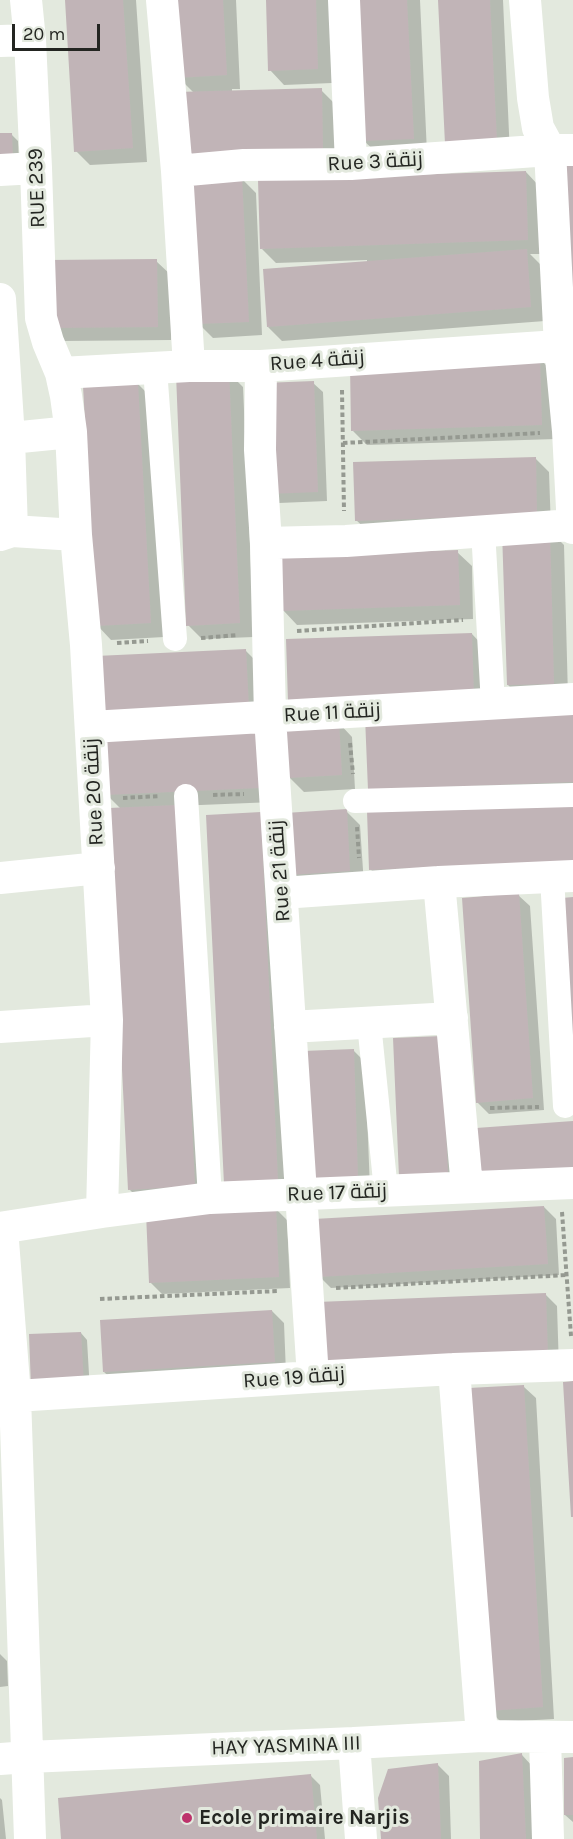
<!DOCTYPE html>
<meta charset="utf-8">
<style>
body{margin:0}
#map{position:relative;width:573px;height:1839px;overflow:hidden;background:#e3e9de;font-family:Karla,sans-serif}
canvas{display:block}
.scale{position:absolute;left:12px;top:24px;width:88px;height:27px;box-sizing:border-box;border:3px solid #232521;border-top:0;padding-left:8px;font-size:18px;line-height:21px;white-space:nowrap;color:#232521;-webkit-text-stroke:4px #e3e9de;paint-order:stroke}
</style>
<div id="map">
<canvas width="573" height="1839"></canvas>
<div class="scale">20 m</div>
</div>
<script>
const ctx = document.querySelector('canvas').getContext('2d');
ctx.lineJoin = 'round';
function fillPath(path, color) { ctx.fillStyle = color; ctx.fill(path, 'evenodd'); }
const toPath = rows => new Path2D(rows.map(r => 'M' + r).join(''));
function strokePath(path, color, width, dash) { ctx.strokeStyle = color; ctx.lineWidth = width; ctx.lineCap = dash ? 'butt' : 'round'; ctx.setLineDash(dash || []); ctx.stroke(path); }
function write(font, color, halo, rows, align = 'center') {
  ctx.font = font + ' Karla,Cairo,sans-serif'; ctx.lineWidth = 6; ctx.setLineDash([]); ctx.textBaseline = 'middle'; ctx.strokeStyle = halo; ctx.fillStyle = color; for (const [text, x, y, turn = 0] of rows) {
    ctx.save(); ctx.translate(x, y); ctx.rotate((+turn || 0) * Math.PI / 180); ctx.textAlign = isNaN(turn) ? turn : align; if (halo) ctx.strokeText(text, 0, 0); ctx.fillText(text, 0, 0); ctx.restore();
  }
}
const shadow = toPath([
 [66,0,136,0,147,162,90,165,76,151],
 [174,0,236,0,240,89,232,89,232,92,321,90,335,104,337,165,194,93,178,77],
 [267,0,329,0,332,83,284,85,270,70],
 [358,0,420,0,427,153,379,155,364,141],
 [440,0,503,0,510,155,461,158],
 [11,134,18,141,19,163,0,135],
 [526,172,540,187,542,254,530,254,541,265,545,321,282,341,268,327,367,262,367,260,276,263,262,249],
 [242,179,256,193,262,335,213,338,199,324],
 [156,261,171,275,171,340,64,341,50,327],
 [540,359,554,373,556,439,367,445,353,431],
 [229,373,243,387,254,637,202,639,188,625],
 [313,383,323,392,327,501,279,503,269,494],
 [138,384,152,398,164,637,111,640,97,625],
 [535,458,549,472,551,529,548,529,564,545,568,697,522,699,508,685,503,531,371,534,356,520],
 [457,552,472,566,473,619,297,625,283,610],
 [472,634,486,649,488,710,304,716],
 [246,651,260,665,262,721,97,657],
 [573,710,573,796,384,804],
 [338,722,352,737,355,789,304,792,289,777],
 [257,727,274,802,176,806,208,1200,143,1203,129,1189,121,809,106,794],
 [573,804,385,883,370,869],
 [346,811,360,825,364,885,304,889,290,874],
 [260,814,292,1195,240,1197],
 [518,895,530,906,544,1110,489,1114,477,1102],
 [442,1038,459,1186,412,1188],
 [353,1050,365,1062,370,1189,321,1191],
 [544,1207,556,1219,559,1275,331,1288,319,1276],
 [275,1208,287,1220,290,1288,162,1294,150,1282],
 [545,1294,557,1306,559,1368,321,1366],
 [272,1311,284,1323,286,1373,116,1383,104,1372],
 [81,1333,87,1340,90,1391,31,1335],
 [524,1387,536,1398,554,1719,501,1722,489,1710],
 [0,1654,7,1661,8,1686,0,1687],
 [522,1755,533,1767,536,1839,481,1839],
 [573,1759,573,1822,565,1815],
 [437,1764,449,1776,451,1839,383,1839],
 [311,1776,320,1785,325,1839,62,1839],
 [0,1798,2,1800,6,1839,0,1839]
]);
const building = toPath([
 [65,0,123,0,133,148,74,152],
 [172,0,223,0,227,75,176,78],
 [266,0,316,0,318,69,268,71],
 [356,0,407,0,414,139,363,141],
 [438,0,490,0,497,141,445,144],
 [322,88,323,151,179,156,177,92],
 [0,133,12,133,13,157,0,158],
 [564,160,573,160,573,322],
 [526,171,528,240,260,249,258,180],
 [242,177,249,322,197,324,190,180],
 [527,249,531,307,267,327,263,269],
 [157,259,158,327,48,328,48,260],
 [540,357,542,425,351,431,350,364],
 [229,371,240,623,186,626,176,374],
 [314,381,318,492,267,494,263,383],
 [138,383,151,623,96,626,83,386],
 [536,457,537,515,355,521,353,462],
 [550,529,554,684,507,685,502,531],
 [458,550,460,605,281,611,280,556],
 [472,633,474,696,288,702,286,639],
 [246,649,249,708,98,714,96,656],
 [573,709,573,782,368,790,365,717],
 [339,721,342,775,288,778,285,725],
 [257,725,260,788,105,795,102,732],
 [573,803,573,861,369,870,367,811],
 [177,805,195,1186,128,1190,109,808],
 [347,809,350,871,289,875,285,813],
 [261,812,278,1181,224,1184,206,815],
 [519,893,533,1098,476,1103,462,898],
 [573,897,573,1054,562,898],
 [442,1036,448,1174,399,1177,393,1038],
 [354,1049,358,1178,308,1180,303,1051],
 [573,1121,573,1174,479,1181,476,1128],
 [544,1206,548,1264,318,1277,314,1219],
 [276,1207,279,1277,149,1283,146,1213],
 [546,1293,548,1357,320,1366,317,1302],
 [272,1310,275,1362,103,1372,100,1320],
 [81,1332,84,1385,31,1387,29,1334],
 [573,1381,573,1517,571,1517,563,1382],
 [524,1385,543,1707,488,1711,469,1388],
 [522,1753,526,1839,480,1839,479,1761],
 [573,1757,573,1815,564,1815,564,1758],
 [438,1763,441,1839,381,1839,378,1798,388,1769],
 [311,1774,317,1839,61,1839,58,1798]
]);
const path = toPath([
 [342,390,344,511],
 [343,443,540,433],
 [297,631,463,620],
 [201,638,238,635],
 [117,643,148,641],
 [350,743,353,774],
 [213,795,244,794],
 [123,798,160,796],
 [357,827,359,858],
 [490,1108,539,1107],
 [562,1212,571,1336],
 [336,1288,566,1275],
 [100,1299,278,1291]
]);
const pedestrian = toPath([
 [155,369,175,639],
 [483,530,493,704],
 [186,796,210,1198],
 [355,801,573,795],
 [552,877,565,1106],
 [369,1023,386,1191]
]);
const minor = toPath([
 [26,0,30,40,36,168,41,318,48,342,61,373,66,396,71,432,76,535,86,645,107,1020,102,1212],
 [162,0,177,171,189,366],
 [344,0,351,164],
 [525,0,533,98,538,128,550,150,560,347,568,431,573,528],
 [0,41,30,40],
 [0,170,36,168],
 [177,171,244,165,351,164,550,150,573,150],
 [0,299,9,438,12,531],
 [261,366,260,450,266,543,270,717,313,1377],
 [61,373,189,366,261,366,573,345],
 [0,439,71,432],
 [0,535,12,531,76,535],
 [266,543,346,541,573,525],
 [91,727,573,699],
 [0,878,99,868],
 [439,882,467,1187],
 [282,893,439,882,573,876],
 [0,1027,107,1020],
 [290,1027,452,1018],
 [0,1228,102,1212,210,1198,573,1183],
 [2,1228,15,1396,30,1839],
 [454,1369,482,1736],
 [0,1397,313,1377,454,1369,573,1365],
 [545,1738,548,1839],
 [354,1743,361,1839],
 [0,1759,28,1757,354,1743,482,1736,573,1737]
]);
const markers = [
 [187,1818,6,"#bd336c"]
];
const streetNames = [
 ["Rue 3 زنقة",375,162,-3],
 ["RUE 239",37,188,-92],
 ["Rue 4 زنقة",317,361,-4],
 ["Rue 11 زنقة",332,713,-3],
 ["Rue 20 زنقة",94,792,-93],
 ["Rue 21 زنقة",280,871,-94],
 ["Rue 17 زنقة",337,1193,-2],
 ["Rue 19 زنقة",294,1378,-4],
 ["HAY YASMINA III",286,1746,-2]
];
const poiNames = [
 ["Ecole primaire Narjis",199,1818]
];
fillPath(shadow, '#0003');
fillPath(building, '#c1b4b7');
strokePath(path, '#959991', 4, [4.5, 3]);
strokePath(pedestrian, '#fff', 24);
strokePath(minor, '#fff', 32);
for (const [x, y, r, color] of markers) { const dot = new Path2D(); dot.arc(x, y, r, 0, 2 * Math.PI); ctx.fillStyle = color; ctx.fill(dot); strokePath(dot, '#e3e9de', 2); }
write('21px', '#232521', '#e3e9de', streetNames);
write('bold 21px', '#232521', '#e3e9de', poiNames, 'left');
</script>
